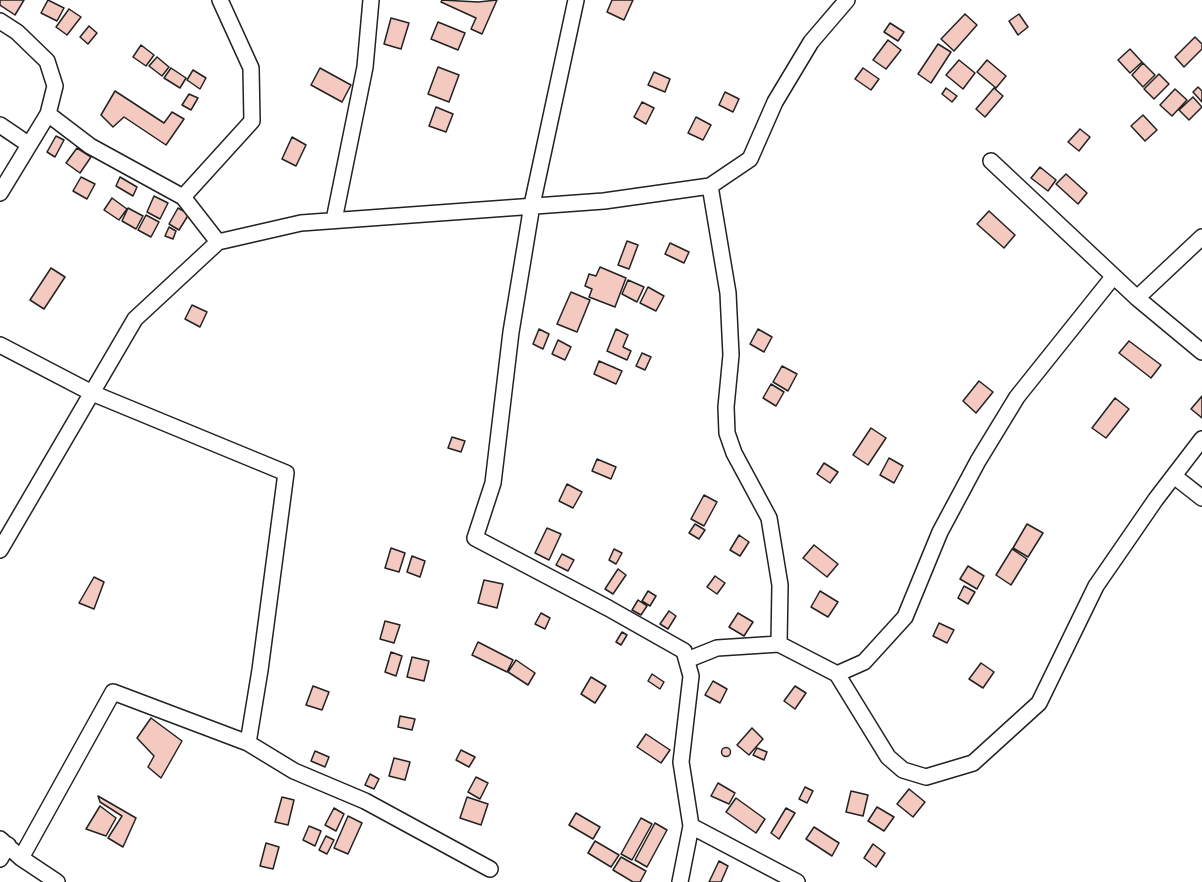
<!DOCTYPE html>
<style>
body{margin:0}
canvas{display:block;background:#fff}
</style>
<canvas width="1202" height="882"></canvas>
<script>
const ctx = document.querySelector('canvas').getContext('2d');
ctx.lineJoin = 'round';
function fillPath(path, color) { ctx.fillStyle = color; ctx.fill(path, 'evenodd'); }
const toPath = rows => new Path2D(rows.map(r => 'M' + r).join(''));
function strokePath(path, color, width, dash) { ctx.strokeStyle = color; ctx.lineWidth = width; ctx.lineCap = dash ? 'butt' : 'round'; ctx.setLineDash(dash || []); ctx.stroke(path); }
const building = toPath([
 [0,0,24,0,15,15,0,5,0,0],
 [48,0,64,8,57,21,41,13,48,0],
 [442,0,478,2,497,0,482,34,471,29,476,18,441,2,442,0],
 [612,0,633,0,624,20,607,12,612,0],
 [69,9,81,17,67,35,56,27,69,9],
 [965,14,977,25,954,51,941,39,965,14],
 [1019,14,1028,27,1018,35,1009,21,1019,14],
 [391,18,409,23,401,49,384,44,391,18],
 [438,22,465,33,458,50,431,39,438,22],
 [890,23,904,32,898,41,884,32,890,23],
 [89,26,97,33,88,44,80,37,89,26],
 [1195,37,1202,44,1202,49,1184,67,1175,57,1195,37],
 [888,40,901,50,886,69,873,60,888,40],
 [938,44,951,52,931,83,918,74,938,44],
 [141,45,154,55,146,66,133,57,141,45],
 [1130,49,1142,62,1130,73,1118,60,1130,49],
 [157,57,169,67,162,76,149,66,157,57],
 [959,60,975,73,963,89,946,75,959,60],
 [987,60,1006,76,996,88,977,72,987,60],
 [1143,63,1155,75,1143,87,1132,75,1143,63],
 [438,67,459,75,449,102,428,94,438,67],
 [171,68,186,78,180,88,164,78,171,68],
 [320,68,351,85,342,102,311,85,320,68],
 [863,68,879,79,871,90,855,79,863,68],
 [193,70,206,78,200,89,187,80,193,70],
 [654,72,670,79,665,92,648,85,654,72],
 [1159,74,1169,84,1154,99,1144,89,1159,74],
 [1198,87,1202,91,1202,102,1193,92,1198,87],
 [946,88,957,96,952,102,942,94,946,88],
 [994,88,1003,96,985,117,976,109,994,88],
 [1175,89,1187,100,1172,116,1160,105,1175,89],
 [115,91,164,123,172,112,184,119,166,145,124,117,113,127,101,115,115,91],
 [725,92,739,99,733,112,719,105,725,92],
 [189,94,198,98,191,110,182,105,189,94],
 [1193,97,1202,107,1189,120,1179,110,1193,97],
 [642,102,654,108,646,124,634,117,642,102],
 [436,107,453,114,446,132,429,126,436,107],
 [1143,115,1157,130,1145,141,1131,126,1143,115],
 [696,117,711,125,703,140,688,133,696,117],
 [1080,129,1090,137,1079,151,1068,142,1080,129],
 [56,136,64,140,55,157,47,152,56,136],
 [292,137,306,145,296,166,282,159,292,137],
 [77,148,91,157,80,173,66,163,77,148],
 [1040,167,1056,180,1048,191,1031,178,1040,167],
 [1066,174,1087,193,1078,204,1056,184,1066,174],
 [81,177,95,184,87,199,73,191,81,177],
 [120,177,137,187,133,196,116,186,120,177],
 [154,196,168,203,160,219,147,212,154,196],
 [112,198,127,209,119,220,104,210,112,198],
 [128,208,143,216,136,229,122,221,128,208],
 [178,208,189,214,179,230,169,224,178,208],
 [989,211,1015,235,1004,248,977,224,989,211],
 [146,215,159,222,151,237,138,230,146,215],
 [169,227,176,231,173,239,165,236,169,227],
 [627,241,638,245,629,269,618,265,627,241],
 [670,243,689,252,684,263,665,254,670,243],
 [600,267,626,278,615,307,589,297,592,289,585,286,589,274,596,276,600,267],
 [51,268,65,277,44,309,30,300,51,268],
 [628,280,644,287,637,302,622,294,628,280],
 [648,287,664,296,656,311,640,303,648,287],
 [571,292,590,300,577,332,557,324,571,292],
 [192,305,207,312,200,327,185,319,192,305],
 [539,329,549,334,543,349,533,344,539,329],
 [616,329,628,335,623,347,631,351,627,360,607,351,616,329],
 [758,329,772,337,764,352,750,344,758,329],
 [558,340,571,347,565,360,552,354,558,340],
 [1129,341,1161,365,1151,378,1119,353,1129,341],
 [642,353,651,357,645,370,636,366,642,353],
 [599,361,622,371,616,384,594,374,599,361],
 [782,366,797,374,788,391,773,382,782,366],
 [979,381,993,392,976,413,963,401,979,381],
 [771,384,784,392,776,406,763,398,771,384],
 [1202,396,1202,418,1191,409,1202,396],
 [1115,398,1129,409,1106,438,1092,428,1115,398],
 [871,428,886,438,868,465,853,455,871,428],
 [452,437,465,441,461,452,448,448,452,437],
 [889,458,903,466,894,483,880,475,889,458],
 [597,459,616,467,611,479,592,471,597,459],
 [824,463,838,472,830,483,817,474,824,463],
 [567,484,582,492,573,508,559,501,567,484],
 [704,495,717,502,704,526,691,519,704,495],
 [695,524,705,530,699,539,689,533,695,524],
 [1027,524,1043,533,1028,557,1013,548,1027,524],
 [547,528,561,534,549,560,535,553,547,528],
 [739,535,749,542,740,556,730,550,739,535],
 [814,545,838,564,827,577,803,558,814,545],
 [391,548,405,553,399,572,385,568,391,548],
 [614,549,622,553,616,564,609,560,614,549],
 [1012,549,1027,559,1011,585,996,575,1012,549],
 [562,554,574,560,568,571,556,565,562,554],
 [412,556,425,561,420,577,407,572,412,556],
 [968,566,984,576,977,589,960,579,968,566],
 [618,569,626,575,613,594,605,589,618,569],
 [715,576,725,583,717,594,707,587,715,576],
 [94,577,104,582,94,609,79,603,94,577],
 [484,580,503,584,497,608,478,603,484,580],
 [964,586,975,592,968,604,958,598,964,586],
 [648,591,656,596,650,606,642,601,648,591],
 [820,591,838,602,828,617,811,607,820,591],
 [638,600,647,606,641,615,632,610,638,600],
 [669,611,676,616,668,629,660,624,669,611],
 [541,613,550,618,545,629,535,624,541,613],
 [738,613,753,622,744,636,729,627,738,613],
 [385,621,400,625,394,643,380,639,385,621],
 [939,623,954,630,947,643,933,636,939,623],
 [622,632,627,635,621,645,616,642,622,632],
 [478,642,513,660,507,672,472,655,478,642],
 [391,652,402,656,396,676,385,672,391,652],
 [412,657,429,661,424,681,407,677,412,657],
 [516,660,535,673,528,685,508,672,516,660],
 [981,663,994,672,983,688,969,679,981,663],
 [652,674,664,682,660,689,648,681,652,674],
 [591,677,606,686,595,703,581,694,591,677],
 [713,681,727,689,720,703,705,695,713,681],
 [313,686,329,692,322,710,306,705,313,686],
 [795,686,806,693,795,709,784,701,795,686],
 [400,716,415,719,412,730,398,727,400,716],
 [151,718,182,741,161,778,148,767,154,756,137,738,151,718],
 [752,728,763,739,749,755,737,745,752,728],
 [646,734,670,750,661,763,637,747,646,734],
 '721.5 752a4.5 4.5 0 1 1 9 0a4.5 4.5 0 1 1-9 0Z',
 [757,748,767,752,764,760,753,755,757,748],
 [461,750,475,757,469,767,456,760,461,750],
 [315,751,329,757,325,767,311,761,315,751],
 [394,758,410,762,405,780,389,776,394,758],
 [370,774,379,779,374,789,365,785,370,774],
 [476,777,488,783,480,799,468,792,476,777],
 [718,783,735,793,729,804,711,796,718,783],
 [805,787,813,791,807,803,799,799,805,787],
 [909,789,925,802,913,817,897,804,909,789],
 [851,791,868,795,863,816,846,812,851,791],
 [98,796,136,818,123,847,108,838,122,816,100,802,98,796],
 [282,797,294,800,288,825,275,822,282,797],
 [467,797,488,804,481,825,460,818,467,797],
 [736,798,765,819,756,833,726,812,736,798],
 [100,806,116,818,106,836,86,829,100,806],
 [877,807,894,817,884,831,868,821,877,807],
 [334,808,344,814,336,831,325,825,334,808],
 [786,808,795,813,779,839,771,833,786,808],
 [576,813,600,827,593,839,569,825,576,813],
 [348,816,362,823,348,854,334,848,348,816],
 [641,818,652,824,632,860,621,854,641,818],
 [655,823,667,830,647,867,635,860,655,823],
 [309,826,321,831,315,846,303,840,309,826],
 [814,827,839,843,832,856,806,839,814,827],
 [326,836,334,840,327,854,319,850,326,836],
 [595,841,619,855,611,867,588,853,595,841],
 [266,843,279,847,273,869,260,866,266,843],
 [873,844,885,853,876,867,864,858,873,844],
 [621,857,646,871,640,882,633,882,613,870,621,857],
 [719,861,728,866,721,882,709,882,719,861]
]);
const minor = toPath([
 [576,0,532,205,511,332,493,483,475,538,608,608,684,651,691,676,681,762,691,826,680,882],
 [0,21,17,32,47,61,55,86,48,114],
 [0,125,28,144],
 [991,161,1137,298,1202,352],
 [710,186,728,293,731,355,726,407,727,433,734,453,769,518,780,585,779,644],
 [0,193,48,114,90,146,183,197,218,242],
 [183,197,252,121,251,68,220,0],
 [334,220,365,67,371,0],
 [1137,298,1202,237],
 [0,345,92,393,286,473,260,670,248,743],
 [1174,476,1202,498],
 [0,550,135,319,218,242,301,223,604,201,710,186,750,159,775,102,811,42,847,0],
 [687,660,717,648,779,644,837,674,888,757,903,770,926,777,973,763,1039,703,1096,586,1156,499,1202,439],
 [837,674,864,662,905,617,940,532,978,461,1017,397,1113,277],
 [691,826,797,882],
 [0,839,21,858,57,882],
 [21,858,113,692,248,743,294,771,365,801,490,869],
 [0,859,8,845]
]);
fillPath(building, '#f3c9c0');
strokePath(building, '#222', 1.5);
strokePath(minor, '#222', 18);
strokePath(minor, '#fff', 15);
</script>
